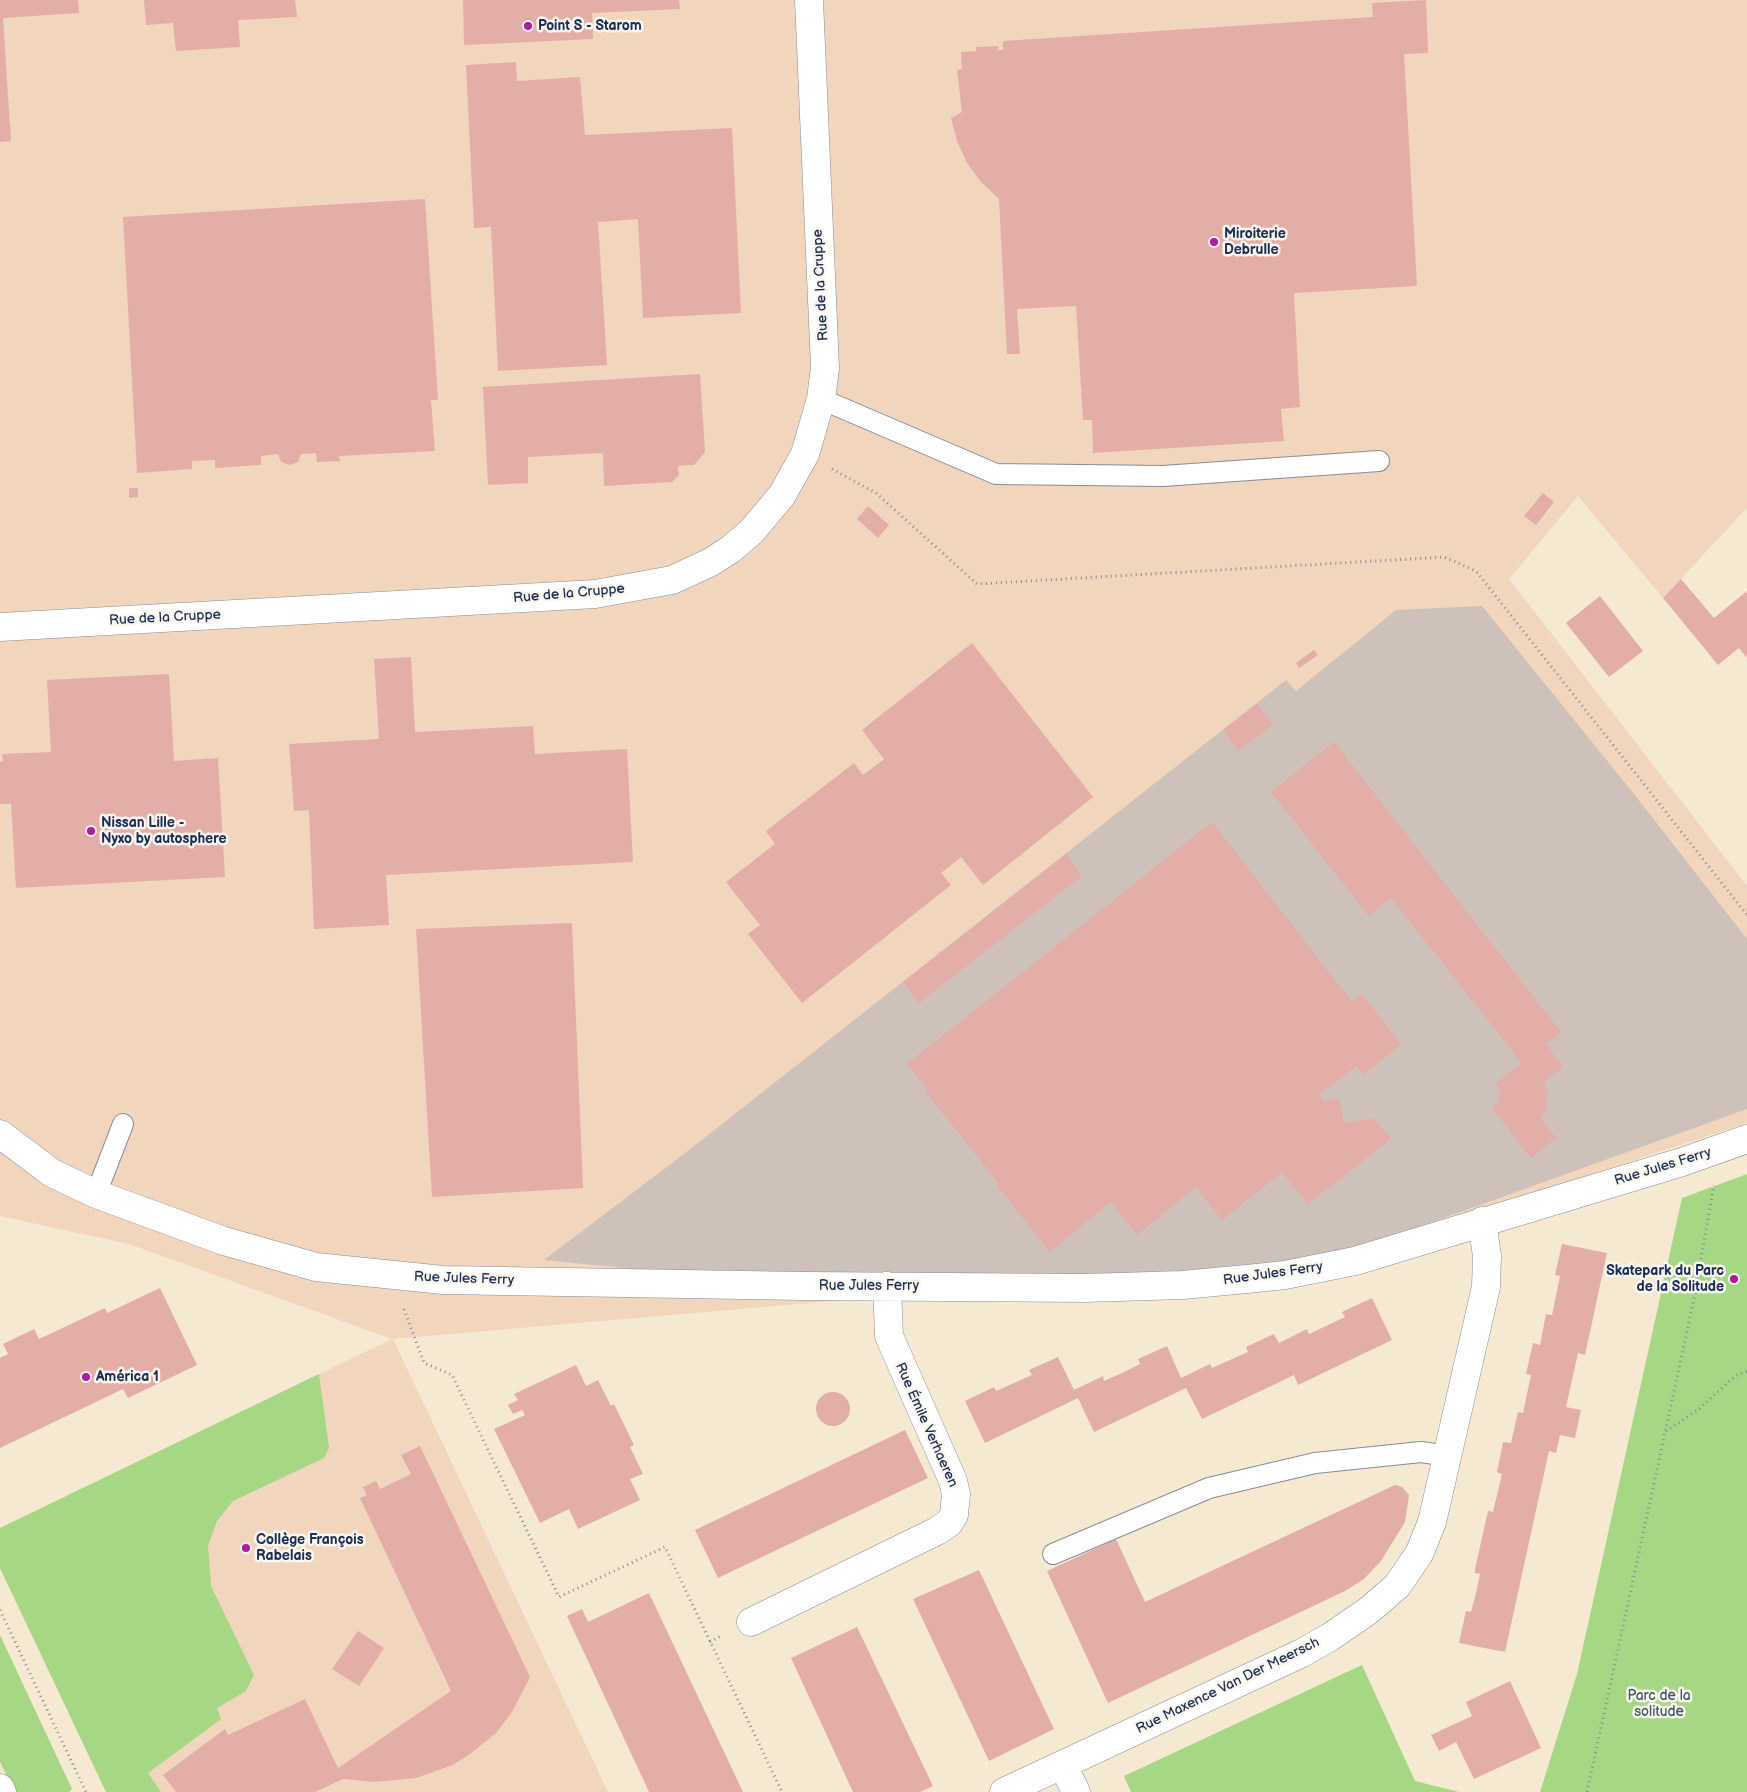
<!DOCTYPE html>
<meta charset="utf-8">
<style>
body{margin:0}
canvas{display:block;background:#f5e9d2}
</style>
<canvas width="1747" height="1792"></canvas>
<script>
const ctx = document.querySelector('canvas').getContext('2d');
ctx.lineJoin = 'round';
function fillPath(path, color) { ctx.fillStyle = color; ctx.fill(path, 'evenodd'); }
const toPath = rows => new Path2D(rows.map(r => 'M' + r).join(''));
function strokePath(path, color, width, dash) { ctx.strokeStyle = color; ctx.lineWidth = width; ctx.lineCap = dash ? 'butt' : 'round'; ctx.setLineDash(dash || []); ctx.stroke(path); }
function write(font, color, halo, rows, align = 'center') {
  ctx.font = font + ' "Balsamiq Sans",sans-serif'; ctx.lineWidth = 5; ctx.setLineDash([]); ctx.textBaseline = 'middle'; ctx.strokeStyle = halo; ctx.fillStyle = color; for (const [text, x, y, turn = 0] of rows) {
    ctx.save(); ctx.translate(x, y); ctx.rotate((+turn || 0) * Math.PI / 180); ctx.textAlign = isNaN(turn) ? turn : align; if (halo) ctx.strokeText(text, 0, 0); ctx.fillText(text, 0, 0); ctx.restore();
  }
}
const built = toPath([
 [0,0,1747,0,1747,508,1663,598,1578,496,1509,579,1747,886,1747,1123,1285,1275,856,1299,393,1339,608,1792,106,1792,0,1568,0,1528,392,1339,129,1244,0,1216]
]);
const industrial = toPath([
 [1482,606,1638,799,1747,939,1747,1109,1285,1275,803,1286,544,1260,684,1154,1286,680,1296,691,1396,610]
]);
const green = toPath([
 [1747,1174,1747,1792,1540,1792,1577,1674,1682,1198],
 [319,1374,329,1448,324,1458,233,1501,217,1521,208,1546,211,1586,254,1675,246,1691,217,1708,221,1719,148,1773,161,1792,106,1792,0,1568,0,1528],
 [0,1635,72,1789,69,1792,15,1792,0,1762],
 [1362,1665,1415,1781,1459,1792,1131,1792,1124,1776]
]);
const building = toPath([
 [0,0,78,0,79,13,3,18,11,141,0,142],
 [144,0,295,0,297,17,238,20,240,47,176,51,173,23,146,25],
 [463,0,679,0,680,9,592,13,593,39,464,45],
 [1426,0,1428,53,1404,54,1417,286,1294,293,1300,407,1281,409,1284,441,1093,453,1092,420,1083,420,1076,306,1017,309,1020,354,1007,354,999,199,981,182,967,163,957,141,951,118,962,112,957,70,962,69,961,52,976,51,976,47,998,46,998,50,1003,50,1003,41,1373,17,1372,3],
 [516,62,517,81,580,77,585,135,732,128,741,313,643,318,638,219,598,222,607,365,498,371,491,227,474,228,466,65],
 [425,199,438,400,431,400,435,451,339,456,340,461,317,462,316,453,301,454,298,462,289,465,281,462,278,454,261,456,261,465,215,468,215,460,192,461,192,469,137,473,123,217],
 [700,374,705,452,694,465,678,466,679,475,672,482,604,486,603,453,528,457,528,483,488,485,483,387],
 [129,488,138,488,138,497,129,498],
 [1543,493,1554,502,1536,525,1524,516],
 [868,506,889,525,878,538,857,519],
 [1681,579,1714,618,1747,591,1747,658,1739,648,1718,665,1663,598],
 [1600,596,1643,651,1609,677,1566,623],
 [972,643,1093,797,983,885,961,857,941,873,951,885,802,1003,748,934,760,925,726,882,775,844,766,831,854,763,863,775,884,759,862,730],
 [1314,650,1318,655,1299,668,1296,663],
 [411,657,415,732,533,726,535,754,627,749,633,862,386,875,389,925,314,929,309,810,294,811,289,744,379,739,374,659],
 [169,674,174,761,218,758,225,877,16,888,11,804,0,804,0,762,3,761,2,754,51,752,47,680],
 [1257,704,1273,724,1239,751,1223,730],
 [1334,742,1561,1032,1546,1044,1563,1067,1545,1081,1544,1088,1548,1088,1546,1113,1542,1113,1541,1119,1556,1138,1531,1158,1492,1108,1498,1102,1501,1091,1495,1084,1522,1063,1391,898,1369,916,1271,792],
 [1212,822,1352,1002,1362,994,1401,1044,1363,1075,1356,1066,1319,1095,1324,1101,1339,1098,1344,1123,1374,1118,1391,1139,1308,1204,1282,1172,1222,1220,1196,1187,1137,1235,1111,1202,1050,1252,997,1186,999,1184,925,1091,927,1089,907,1064],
 [1066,854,1082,876,919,1003,903,982],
 [572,923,583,1188,432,1197,416,929],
 [1562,1244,1607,1253,1585,1355,1578,1353,1566,1407,1581,1410,1575,1438,1560,1435,1556,1453,1549,1451,1505,1652,1459,1643,1466,1611,1471,1612,1476,1593,1480,1574,1475,1573,1475,1569,1488,1511,1493,1512,1502,1474,1497,1472,1503,1442,1511,1443,1518,1412,1523,1413,1531,1375,1526,1374,1533,1343,1540,1345,1546,1314,1552,1315,1560,1276,1555,1275],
 [160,1288,197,1365,128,1398,123,1389,0,1448,0,1358,8,1354,3,1344,34,1329,39,1339,105,1308,107,1313],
 [1372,1298,1392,1340,1298,1385,1294,1375,1202,1419,1186,1388,1094,1432,1078,1398,985,1443,965,1401,994,1387,996,1391,1032,1375,1029,1370,1058,1357,1074,1390,1103,1376,1104,1381,1122,1373,1140,1364,1138,1359,1167,1346,1181,1378,1210,1364,1212,1368,1248,1352,1246,1347,1274,1334,1279,1343,1307,1329,1309,1334,1345,1317,1342,1312],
 [576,1365,586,1386,598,1380,611,1406,614,1404,634,1445,630,1447,643,1474,630,1479,640,1500,578,1529,569,1509,540,1523,494,1429,525,1415,522,1410,513,1414,508,1405,518,1400,514,1394],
 '816 1409a17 17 0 1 1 34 0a17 17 0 1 1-34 0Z',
 [905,1430,928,1478,718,1578,695,1530],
 [420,1446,530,1677,512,1712,496,1733,470,1754,453,1765,416,1778,374,1782,343,1779,315,1792,176,1792,163,1775,225,1729,228,1735,305,1699,338,1768,451,1691,360,1498,367,1495,363,1487,376,1481,380,1489,411,1474,401,1455],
 [1395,1485,1402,1487,1409,1495,1405,1522,1381,1561,1364,1579,1345,1591,1108,1703,1047,1571,1116,1539,1145,1602],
 [979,1570,1054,1729,989,1761,913,1599],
 [649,1593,743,1792,649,1792,567,1616,582,1609,588,1622],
 [857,1627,933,1786,920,1792,853,1792,791,1658],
 [358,1631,384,1648,359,1686,332,1669],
 [1510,1681,1541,1748,1474,1779,1456,1742,1439,1751,1431,1735,1472,1716,1466,1702]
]);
const path = toPath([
 [832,469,876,493,977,584,1444,557,1476,571,1747,915],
 [404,1309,424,1363,452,1375,559,1597,665,1547,782,1792],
 [1666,1431,1699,1409,1735,1376,1747,1371],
 [0,1610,86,1792],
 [710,1642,722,1635],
 [1587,1792,1694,1299,1714,1185]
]);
const lane = toPath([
 [821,399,996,474,1163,476,1379,461],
 [96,1194,123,1124],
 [1053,1554,1209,1488,1315,1463,1421,1452,1448,1456]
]);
const street = toPath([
 [0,627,595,594,672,580,711,562,731,549,752,531,782,495,805,454,821,399,825,368,809,0],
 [0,1134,52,1173,96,1194,224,1241,316,1267,443,1280,803,1286,1085,1288,1183,1285,1257,1278,1285,1275,1355,1261,1682,1162,1747,1139],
 [751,1622,937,1531,949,1523,954,1515,956,1494,953,1481,889,1336,887,1286],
 [1063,1765,1076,1792],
 [1004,1792,1302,1653,1330,1637,1368,1611,1397,1586,1419,1554,1432,1522,1486,1287,1487,1256,1482,1221]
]);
const secondary = toPath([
 [0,1788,2,1792]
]);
const markers = [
 [528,26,5,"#b5179e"],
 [1214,242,5,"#b5179e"],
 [91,831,5,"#b5179e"],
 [1734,1279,5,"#b5179e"],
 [86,1377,5,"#b5179e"],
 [246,1548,5,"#b5179e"]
];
const poiNames = [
 ["Point S - Starom",538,26],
 ["Miroiterie",1224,234],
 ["Debrulle",1224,250],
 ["Nissan Lille -",101,823],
 ["Nyxo by autosphere",101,839],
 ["Skatepark du Parc",1724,1271,"right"],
 ["de la Solitude",1724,1287,"right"],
 ["América 1",96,1377],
 ["Collège François",256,1540],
 ["Rabelais",256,1556]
];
const streetNames = [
 ["Rue de la Cruppe",821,285,-93],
 ["Rue de la Cruppe",569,594,-5],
 ["Rue de la Cruppe",165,618,-3],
 ["Rue Jules Ferry",1663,1167,-17],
 ["Rue Jules Ferry",1273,1274,-8],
 ["Rue Jules Ferry",464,1279,2],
 ["Rue Jules Ferry",869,1286],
 ["Rue Émile Verhaeren",926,1425,66],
 ["Rue Maxence Van Der Meersch",1228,1686,-26]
];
const parkNames = [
 ["Parc de la",1659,1696],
 ["solitude",1659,1712]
];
fillPath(built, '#f1d5bd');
fillPath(industrial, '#cec1ba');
fillPath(green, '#a6d785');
fillPath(building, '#e4aea8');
strokePath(lane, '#888c98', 22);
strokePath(street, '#888c98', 29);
strokePath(secondary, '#888c98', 29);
strokePath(path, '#888c98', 3, [1, 4]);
strokePath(lane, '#fff', 20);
strokePath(street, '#fff', 28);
strokePath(secondary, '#fff', 28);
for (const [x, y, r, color] of markers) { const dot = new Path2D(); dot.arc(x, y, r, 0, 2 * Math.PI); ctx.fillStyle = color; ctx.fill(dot); strokePath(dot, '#fbf7ec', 2); }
write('bold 14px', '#1b2f5e', '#fbf7ec', poiNames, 'left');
write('14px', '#1b2f5e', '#fbf7ec', streetNames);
write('14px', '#3e5968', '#fbf7ec', parkNames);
</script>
